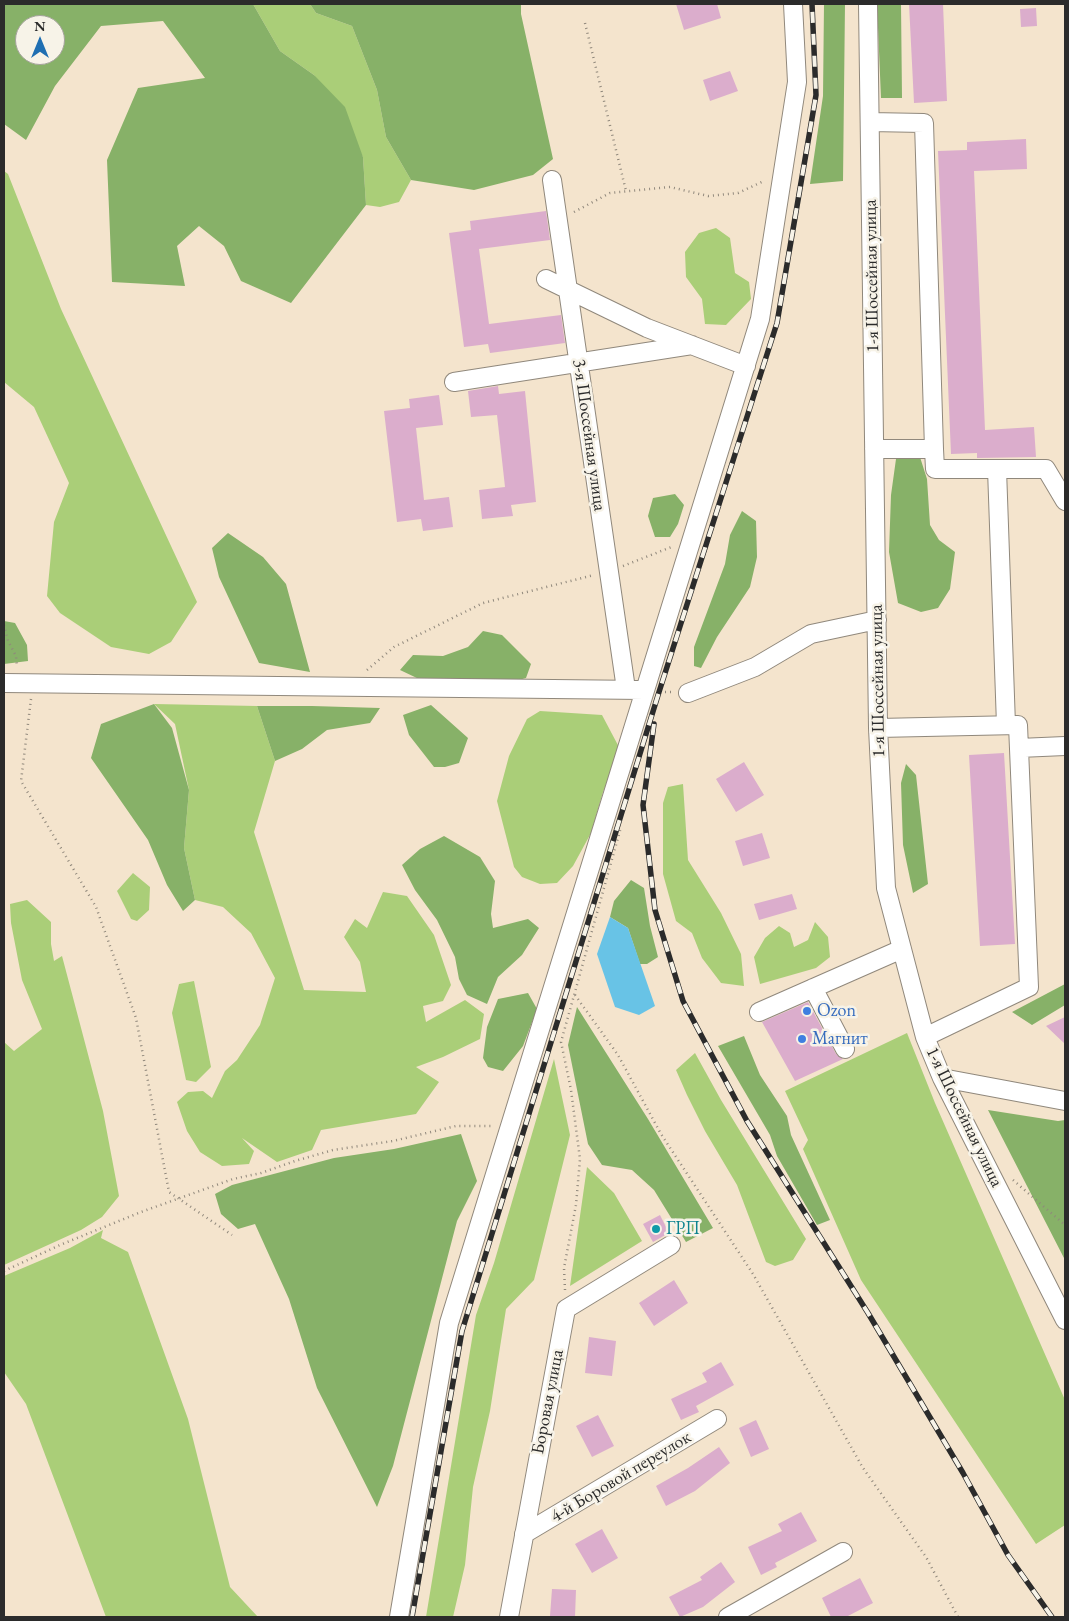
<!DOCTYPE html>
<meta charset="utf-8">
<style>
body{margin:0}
#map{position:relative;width:1069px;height:1621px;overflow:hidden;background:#f4e4cd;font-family:"EB Garamond",serif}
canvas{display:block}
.frame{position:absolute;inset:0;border:5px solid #2b2b2b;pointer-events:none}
.north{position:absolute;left:15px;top:15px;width:50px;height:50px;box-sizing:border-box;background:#f7f3e8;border:1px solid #a5a39c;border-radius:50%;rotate:0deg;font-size:14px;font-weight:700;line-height:20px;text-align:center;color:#2b2b2b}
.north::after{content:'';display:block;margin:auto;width:18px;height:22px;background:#1f6fb2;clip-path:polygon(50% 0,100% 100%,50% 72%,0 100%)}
</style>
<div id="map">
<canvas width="1069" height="1621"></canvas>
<div class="frame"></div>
<div class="north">N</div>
</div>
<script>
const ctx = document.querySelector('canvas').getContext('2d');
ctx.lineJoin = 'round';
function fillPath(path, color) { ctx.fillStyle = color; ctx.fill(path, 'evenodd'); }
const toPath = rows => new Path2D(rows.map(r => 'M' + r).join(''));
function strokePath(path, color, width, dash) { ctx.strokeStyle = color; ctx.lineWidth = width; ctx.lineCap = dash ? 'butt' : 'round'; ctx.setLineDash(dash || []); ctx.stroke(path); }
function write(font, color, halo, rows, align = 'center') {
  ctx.font = font + ' "EB Garamond",serif'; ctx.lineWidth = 5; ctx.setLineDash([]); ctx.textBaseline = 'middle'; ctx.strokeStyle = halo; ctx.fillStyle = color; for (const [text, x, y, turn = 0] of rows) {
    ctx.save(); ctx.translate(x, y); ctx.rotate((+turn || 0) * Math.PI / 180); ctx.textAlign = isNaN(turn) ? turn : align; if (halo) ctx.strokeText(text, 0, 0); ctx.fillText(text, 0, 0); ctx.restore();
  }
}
const green = toPath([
 [253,4,310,4,316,13,352,26,377,90,386,137,411,180,399,202,380,207,366,205,363,157,314,75,280,51],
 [4,171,8,174,61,309,197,602,171,642,149,654,111,647,60,613,47,596,54,522,69,483,34,407,4,382],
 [716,228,730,238,735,273,749,282,751,299,726,325,705,324,702,299,686,277,685,252,699,233],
 [154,704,257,706,275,761,254,832,304,990,366,992,360,962,344,937,355,919,367,928,383,892,407,896,434,935,451,985,443,1001,423,1006,426,1022,465,1000,484,1014,480,1039,443,1057,416,1067,439,1082,416,1114,321,1130,312,1150,277,1162,242,1138,254,1151,249,1164,222,1166,200,1152,187,1131,177,1102,188,1092,203,1091,212,1098,225,1071,237,1060,260,1025,275,978,251,933,223,907,195,900,184,848,189,790,175,724],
 [540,711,602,715,620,749,603,792,591,833,573,866,557,883,540,884,522,877,514,867,497,801,509,756,527,719],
 [683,784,688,860,721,913,741,954,744,986,721,983,702,958,692,933,676,921,663,874,663,803,668,787],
 [133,873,150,887,149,910,137,921,131,919,117,891],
 [27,900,51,922,51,944,54,961,62,956,103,1111,119,1196,102,1217,81,1230,4,1265,4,1042,14,1051,42,1029,22,980,11,923,10,904],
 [815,922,828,937,830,957,816,968,760,984,754,957,765,938,779,926,790,933,794,947,808,940],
 [194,981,211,1067,196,1082,186,1080,172,1013,179,984],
 [907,1033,935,1103,1065,1400,1065,1525,1036,1544,861,1280,803,1149,808,1140,785,1091],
 [695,1053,721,1100,806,1239,793,1260,775,1266,766,1262,737,1185,705,1131,687,1095,676,1070],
 [554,1059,570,1135,534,1280,506,1309,490,1411,473,1487,465,1565,453,1617,426,1617,476,1315,494,1263],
 [587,1167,614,1193,642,1241,570,1286],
 [103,1230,101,1238,128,1252,188,1419,230,1587,258,1617,106,1617,26,1404,4,1372,4,1276,70,1248]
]);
const forest = toPath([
 [4,4,253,4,280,51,314,75,345,107,363,157,366,205,291,303,241,281,224,246,199,226,177,246,185,286,112,282,107,160,138,88,205,78,163,21,101,26,55,86,26,140,4,124],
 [25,25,55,25,55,55,25,55],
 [310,4,521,4,521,14,553,159,533,175,474,190,411,180,386,137,377,90,352,26,316,13],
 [824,4,845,4,843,181,810,184,823,96],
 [877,4,901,4,902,98,881,98],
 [919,454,927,479,930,525,939,540,955,552,950,589,938,608,921,612,898,603,889,552,891,495,896,459],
 [675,494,684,505,678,524,670,537,655,537,648,516,653,498],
 [742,511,756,521,757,557,750,587,717,637,701,668,694,666,694,647,725,564,730,535],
 [228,533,263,557,286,584,310,672,259,663,219,577,212,548],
 [4,621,15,623,27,645,28,661,4,664],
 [483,631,502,635,531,664,526,678,508,683,419,679,400,670,413,655,443,656,468,647],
 [154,704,172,728,189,790,184,848,195,900,183,911,167,885,148,840,91,758,101,724],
 [431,705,468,738,459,763,445,767,434,767,409,735,403,715],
 [257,706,312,706,380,708,370,723,327,730,302,749,275,761],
 [906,764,916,775,928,884,913,893,903,845,901,783],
 [444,836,480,857,495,881,491,914,493,928,528,919,539,928,522,955,498,977,487,1004,467,995,459,979,455,957,437,920,415,890,402,865,420,849],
 [631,880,644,888,650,926,658,957,647,964,640,964,628,928,610,917,614,901],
 [1065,984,1065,1005,1032,1025,1012,1012],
 [528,993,537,1009,523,1046,503,1071,488,1067,483,1058,487,1027,498,999],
 [577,1007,648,1119,713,1228,686,1242,654,1190,632,1170,602,1165,588,1144,568,1045],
 [744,1036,760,1075,787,1116,791,1135,830,1220,817,1225,777,1156,770,1135,718,1046],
 [988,1110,1058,1121,1065,1120,1065,1260],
 [461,1134,477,1181,457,1221,393,1466,377,1507,317,1388,289,1299,255,1224,238,1229,221,1214,215,1194,232,1185,334,1158,394,1149]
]);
const water = toPath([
 [610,917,628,928,655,1006,639,1015,615,1007,597,954]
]);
const building = toPath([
 [676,4,717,4,721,18,684,30],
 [909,4,943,4,947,101,914,103],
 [1036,8,1037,26,1021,27,1020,9],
 [730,71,738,91,710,101,703,80],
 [1026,139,1027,169,974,171,985,430,1034,427,1036,457,977,458,977,453,951,454,938,151,967,150,967,142],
 [546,211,550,240,479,249,489,324,561,315,565,343,490,353,488,344,464,347,449,233,471,230,470,221],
 [498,386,499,394,525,391,536,502,511,505,513,516,482,519,479,490,505,487,497,415,471,417,468,391],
 [439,395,443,425,416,428,424,500,449,497,453,527,423,531,421,519,397,522,384,411,410,408,409,399],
 [1004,753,1015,944,980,946,969,755],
 [744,762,764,795,736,812,716,779],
 [762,833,770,858,743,866,735,841],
 [792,894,797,909,759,920,754,904],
 [808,1002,836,1054,843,1059,795,1081,762,1022],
 [1065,1017,1065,1044,1046,1026],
 [660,1215,669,1233,653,1242,643,1224],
 [674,1280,688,1303,654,1326,639,1303],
 [589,1337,616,1341,612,1376,585,1373],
 [721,1362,734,1385,696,1406,699,1412,681,1420,671,1399,707,1382,702,1373],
 [598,1415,614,1446,592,1457,576,1426],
 [756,1420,769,1449,751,1457,739,1428],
 [719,1447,730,1463,695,1491,666,1506,656,1486,688,1468],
 [801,1512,817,1541,775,1563,777,1567,761,1575,748,1547,782,1531,778,1524],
 [602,1529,618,1558,592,1573,575,1544],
 [721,1562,735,1582,703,1607,680,1617,669,1597,702,1580,700,1577],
 [860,1578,873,1603,846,1617,831,1617,822,1598],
 [552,1589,576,1590,575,1617,550,1616]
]);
const path = toPath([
 [585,23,626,191],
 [574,212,610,193,670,187,708,196,738,193,764,181],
 [623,566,674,546],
 [4,625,8,641,16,656,17,667],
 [367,670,394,647,483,603,594,575],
 [660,692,672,692],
 [31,699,21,781,96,907,136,1018,169,1192,232,1235],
 [575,995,618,1055,661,1134,753,1274,863,1468,926,1557,958,1617],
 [1013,1180,1065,1225],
 [4,1271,60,1245,141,1212,233,1179,261,1173,295,1161,333,1150,393,1141,456,1126,493,1126],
 [565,1290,564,1268,576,1205,580,1159,571,1090,561,1042,621,827]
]);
const minor = toPath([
 [868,4,878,728,886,888,925,1037,942,1078,1065,1320],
 [870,122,924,123,934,449],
 [552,180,626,689],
 [546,279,647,328,746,366],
 [454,382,692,345],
 [874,449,934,449,935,469,1046,469,1065,501],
 [997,469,1006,725],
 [4,683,644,690],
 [688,693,755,667,811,634,877,620],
 [878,728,1018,725,1029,987,925,1037],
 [1019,748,1065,746],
 [813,988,845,1049],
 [759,1012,902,949],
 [942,1078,1065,1101],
 [524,1534,717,1419],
 [399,1617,449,1323,760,319,797,82,793,4],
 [509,1617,566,1309,671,1245],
 [728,1617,843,1552]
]);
const rail = toPath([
 [654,724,643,805,655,910,683,1001,747,1121,868,1313,963,1473,1008,1555,1052,1617],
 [412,1617,462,1331,659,692,777,323,816,95,812,4]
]);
const markers = [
 [807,1011,5,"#3f7fe0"],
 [802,1039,5,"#3f7fe0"],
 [656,1229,5,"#0f9aa8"]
];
const streetNames = [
 ["1-я Шоссейная улица",872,276,-91],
 ["3-я Шоссейная улица",589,435,82],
 ["1-я Шоссейная улица",878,681,-91],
 ["1-я Шоссейная улица",964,1117,64],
 ["Боровая улица",548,1402,-79],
 ["4-й Боровой переулок",621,1477,-31]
];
const shopNames = [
 ["Ozon",817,1011],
 ["Магнит",812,1039]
];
const cultureNames = [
 ["ГРП",666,1229]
];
fillPath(green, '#aace78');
fillPath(forest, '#87b168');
fillPath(water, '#68c3e6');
fillPath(building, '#dbadcc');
strokePath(minor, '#90887c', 20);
strokePath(path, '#90887c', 2.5, [1, 4]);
strokePath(minor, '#fff', 18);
strokePath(rail, '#2b2b2b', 5.5);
strokePath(rail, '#f7f3e8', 4, [11]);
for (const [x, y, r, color] of markers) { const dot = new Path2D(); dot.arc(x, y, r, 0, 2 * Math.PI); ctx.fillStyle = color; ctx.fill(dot); strokePath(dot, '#f7f3e8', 2); }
write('18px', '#2b2b2b', '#f7f3e8', streetNames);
write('18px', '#366cbe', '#f7f3e8', shopNames, 'left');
write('18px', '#0d838f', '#f7f3e8', cultureNames, 'left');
</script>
